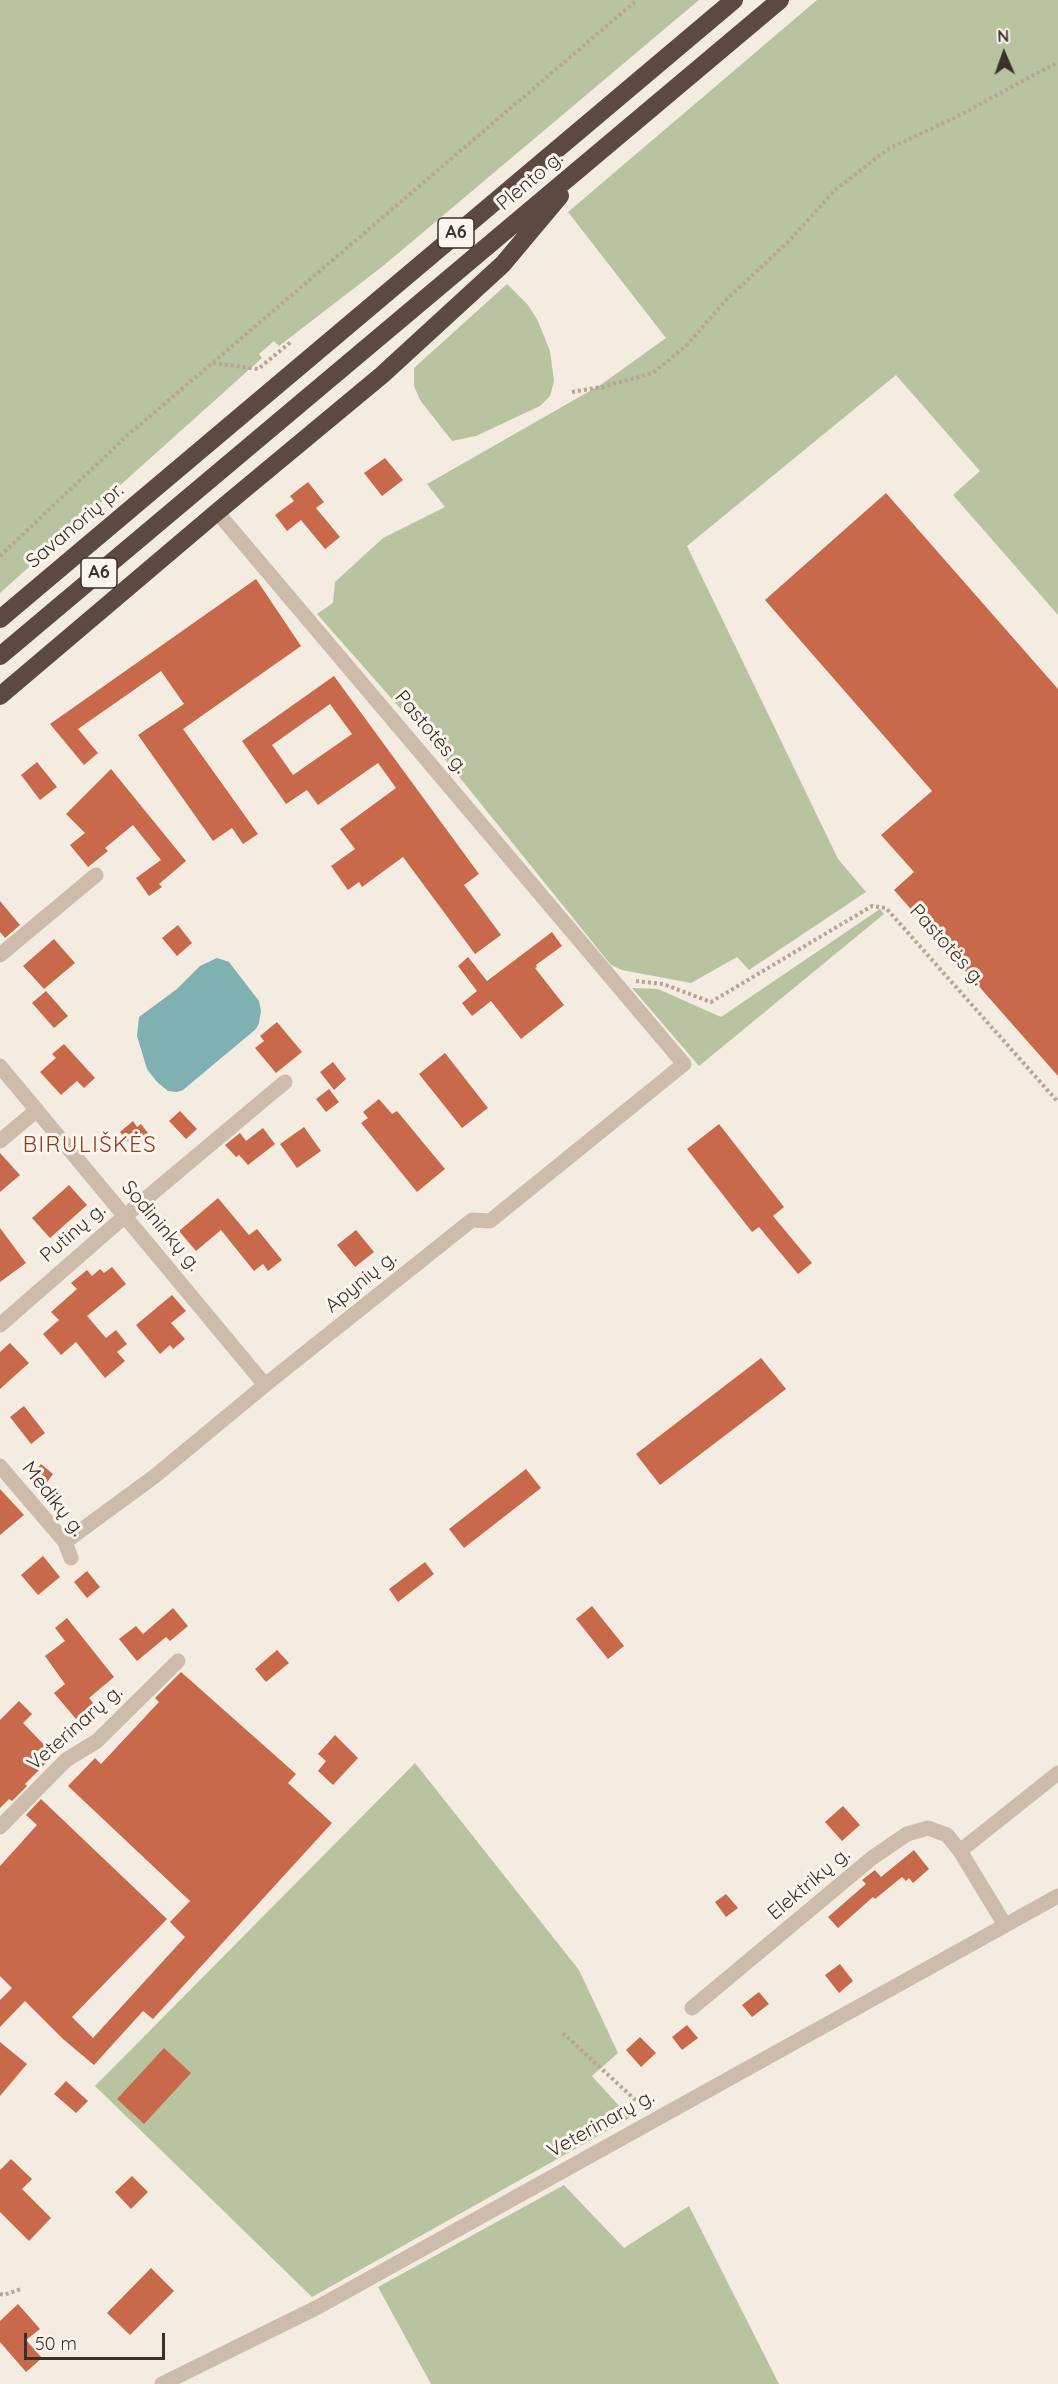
<!DOCTYPE html>
<meta charset="utf-8">
<style>
body{margin:0}
#map{position:relative;width:1058px;height:2384px;overflow:hidden;background:#f4ebe1;font-family:Quicksand,sans-serif}
canvas{display:block}
.north{position:absolute;left:974px;top:24px;width:60px;height:60px;-webkit-text-stroke:4px #fbf5ee;paint-order:stroke;rotate:358deg;font-size:16px;font-weight:700;line-height:24px;text-align:center;color:#3b302b}
.north::after{content:'';display:block;margin:auto;width:21px;height:27px;background:#3b302b;clip-path:polygon(50% 0,100% 100%,50% 72%,0 100%)}
.scale{position:absolute;left:24px;top:2333px;width:141px;height:27px;box-sizing:border-box;border:3px solid #3b302b;border-top:0;padding-left:8px;font-size:18px;line-height:21px;white-space:nowrap;color:#3b302b;-webkit-text-stroke:4px #fbf5ee;paint-order:stroke}
</style>
<div id="map">
<canvas width="1058" height="2384"></canvas>
<div class="north">N</div>
<div class="scale">50 m</div>
</div>
<script>
const ctx = document.querySelector('canvas').getContext('2d');
ctx.lineJoin = 'round';
function fillPath(path, color) { ctx.fillStyle = color; ctx.fill(path, 'evenodd'); }
const toPath = rows => new Path2D(rows.map(r => 'M' + r).join(''));
function strokePath(path, color, width, dash) { ctx.strokeStyle = color; ctx.lineWidth = width; ctx.lineCap = dash ? 'butt' : 'round'; ctx.setLineDash(dash || []); ctx.stroke(path); }
function write(font, color, halo, rows, align = 'center') {
  ctx.font = font + ' Quicksand,sans-serif'; ctx.lineWidth = 6; ctx.setLineDash([]); ctx.textBaseline = 'middle'; ctx.strokeStyle = halo; ctx.fillStyle = color; for (const [text, x, y, turn = 0] of rows) {
    ctx.save(); ctx.translate(x, y); ctx.rotate((+turn || 0) * Math.PI / 180); ctx.textAlign = isNaN(turn) ? turn : align; if (halo) ctx.strokeText(text, 0, 0); ctx.fillText(text, 0, 0); ctx.restore();
  }
}
const green = toPath([
 [0,0,699,0,383,266,279,346,274,341,259,354,262,358,0,593],
 [817,0,1058,0,1058,615,953,495,980,471,896,375,687,546,838,859,866,892,749,970,737,957,691,983,622,970,611,965,444,758,317,614,333,603,335,582,383,538,445,507,427,484,602,384,666,338,568,212],
 [507,284,528,305,537,319,550,351,554,381,550,396,540,406,476,436,452,441,420,400,414,386,414,368],
 [880,909,884,914,699,1066,632,988,658,989,721,1017],
 [415,1763,579,1970,618,2053,592,2076,630,2118,312,2297,95,2086],
 [564,2185,624,2248,689,2206,779,2384,431,2384,378,2287]
]);
const water = toPath([
 [217,958,229,962,259,1001,261,1011,259,1023,256,1029,183,1090,177,1092,168,1091,157,1082,147,1069,137,1036,139,1017,177,989,200,966]
]);
const building = toPath([
 [385,458,403,480,382,496,364,473],
 [308,482,324,502,316,508,340,537,325,549,301,520,287,531,275,515,294,501,290,496],
 [886,493,1058,689,1058,1076,894,890,914,872,881,835,932,791,765,600],
 [256,579,301,646,183,729,258,834,243,844,232,828,213,841,138,735,184,704,161,671,78,729,98,753,84,765,50,724],
 [334,676,479,874,464,885,501,935,475,954,403,857,362,887,359,882,348,890,331,866,355,849,340,829,396,788,378,763,318,805,307,790,286,804,242,741],
 [330,704,352,734,293,775,272,745],
 [37,762,57,787,40,800,21,775],
 [111,769,186,861,159,884,162,887,149,896,136,878,161,860,133,825,105,848,108,851,88,867,70,845,85,833,66,814],
 [0,901,20,925,5,938,0,932],
 [178,925,192,943,177,956,162,938],
 [552,932,562,946,536,965,537,967,535,968,564,1005,521,1039,491,1001,472,1016,462,1003,477,991,458,966,468,957,487,981],
 [54,939,75,963,44,989,23,966],
 [46,991,68,1016,54,1028,32,1003],
 [277,1022,302,1052,276,1073,255,1048,264,1041,260,1036],
 [64,1044,95,1078,84,1088,77,1081,61,1095,40,1072,56,1058,52,1054],
 [445,1053,488,1108,462,1128,419,1074],
 [333,1062,346,1079,334,1090,320,1072],
 [329,1089,339,1102,326,1112,316,1099],
 [379,1099,392,1114,397,1111,445,1169,417,1192,361,1123,368,1118,363,1112],
 [180,1111,197,1129,186,1139,169,1121],
 [133,1121,137,1127,141,1124,151,1137,135,1150,120,1132],
 [719,1124,784,1207,773,1216,812,1263,798,1274,759,1227,752,1232,687,1149],
 [304,1127,321,1151,297,1168,280,1144],
 [263,1128,275,1144,248,1165,239,1155,236,1157,225,1145,240,1133,246,1141],
 [0,1153,20,1175,0,1192],
 [69,1185,87,1205,50,1238,32,1218],
 [218,1198,249,1235,257,1229,282,1260,268,1271,263,1264,254,1271,221,1230,196,1251,179,1231],
 [0,1228,26,1263,0,1282],
 [356,1230,374,1252,355,1267,337,1245],
 [112,1267,126,1284,87,1316,106,1338,116,1330,127,1344,117,1352,125,1361,105,1378,76,1342,61,1355,43,1334,59,1320,51,1312,77,1289,71,1283,87,1270,92,1276,100,1269,104,1273],
 [172,1295,186,1311,171,1323,185,1339,173,1349,170,1345,160,1354,136,1325],
 [10,1343,29,1363,0,1389,0,1352],
 [761,1358,786,1389,660,1485,636,1454],
 [24,1406,45,1433,31,1444,10,1417],
 [41,1464,53,1474,43,1488,30,1477],
 [526,1469,541,1488,464,1548,449,1529],
 [0,1489,24,1515,0,1535],
 [43,1556,60,1577,38,1595,21,1575],
 [425,1562,434,1574,398,1602,389,1589],
 [87,1571,100,1587,87,1598,74,1582],
 [592,1606,624,1646,608,1659,576,1619],
 [173,1608,188,1626,170,1641,166,1637,137,1661,119,1639,136,1626,143,1634],
 [67,1618,114,1677,89,1698,94,1704,76,1719,54,1693,65,1684,45,1656,65,1641,55,1628],
 [277,1650,289,1663,266,1682,255,1669],
 [181,1672,296,1774,288,1783,332,1823,153,2019,143,2011,94,2065,63,2039,25,2001,0,2027,0,2000,12,1988,0,1976,0,1866,37,1825,26,1815,41,1799,167,1919,72,2017,93,2038,185,1937,170,1922,190,1901,68,1786,95,1758,101,1764,159,1702,155,1698],
 [19,1701,32,1714,23,1723,54,1755,25,1784,27,1786,12,1801,9,1799,0,1808,0,1720],
 [335,1735,358,1758,333,1785,318,1771,326,1761,318,1754],
 [843,1806,860,1825,842,1841,825,1822],
 [914,1850,929,1869,913,1883,909,1878,906,1881,902,1877,875,1899,873,1897,838,1928,828,1917,866,1884,862,1880,875,1870,881,1877],
 [726,1894,738,1908,726,1917,715,1902],
 [840,1964,853,1981,839,1993,825,1975],
 [759,1992,769,2004,752,2017,742,2005],
 [687,2025,698,2038,682,2050,672,2037],
 [640,2037,656,2053,641,2067,626,2050],
 [0,2042,27,2064,0,2096],
 [164,2048,191,2073,144,2124,117,2099],
 [66,2081,88,2101,76,2113,54,2094],
 [11,2159,32,2179,22,2189,51,2218,29,2241,0,2212,0,2170],
 [132,2176,148,2192,131,2209,115,2192],
 [151,2268,174,2291,130,2335,107,2313],
 [18,2304,40,2329,26,2340,42,2358,26,2372,0,2342,0,2321]
]);
const path = toPath([
 [213,363,258,369,292,341],
 [572,392,602,387,653,373,687,345,726,300,789,241,835,190,888,149,956,117,1058,62],
 [0,556,128,435,637,0],
 [636,981,663,984,711,1002,872,906,886,908,1058,1102],
 [563,2033,644,2108],
 [0,2294,4,2295,21,2289]
]);
const street = toPath([
 [0,955,96,875],
 [0,1066,265,1385],
 [0,1141,37,1110],
 [0,1325,125,1216,285,1082],
 [0,1466,65,1542,71,1558],
 [65,1542,155,1476,265,1385,472,1220,490,1221,684,1064,217,512],
 [0,1827,66,1760,97,1741,178,1661],
 [1005,1925,960,1851,1058,1773],
 [692,2008,872,1858,907,1834,928,1828,947,1835,960,1851],
 [162,2384,318,2307,1058,1896]
]);
const highway = toPath([
 [0,619,734,0],
 [0,656,780,0],
 [0,696,217,512,382,375,503,264,560,196]
]);
const shields = [
 [456,233,36],
 [99,573,36]
];
const shieldNames = [
 ["A6",456,233],
 ["A6",99,573]
];
const streetNames = [
 ["Plento g.",530,181,-40],
 ["Savanorių pr.",75,526,-40],
 ["Pastotės g.",431,732,50],
 ["Pastotės g.",947,945,48],
 ["Sodininkų g.",161,1226,50],
 ["Putinų g.",73,1233,-41],
 ["Apynių g.",361,1282,-39],
 ["Medikų g.",53,1499,52],
 ["Veterinarų g.",75,1728,-41],
 ["Elektrikų g.",809,1884,-40],
 ["Veterinarų g.",601,2124,-29]
];
const quarterNames = [
 ["BIRULIŠKĖS",90,1145]
];
fillPath(green, '#b8c4a0');
fillPath(water, '#7fb0b2');
fillPath(building, '#c8694b');
strokePath(path, '#b9a596', 4, [3, 3]);
strokePath(street, '#cdbbac', 15);
strokePath(highway, '#5c4a42', 18);
for (const [x, y, w] of shields) { const box = new Path2D(); box.roundRect(x - w / 2, y - 15, w, 30, 4.5); ctx.fillStyle = '#fbf5ee'; ctx.fill(box); strokePath(box, '#3b302b', 1.5); }
write('bold 18px', '#3b302b', null, shieldNames);
write('20px', '#3b302b', '#fbf5ee', streetNames);
ctx.letterSpacing = '1.5px';
write('22px', '#8c3b22', '#fbf5ee', quarterNames);
ctx.letterSpacing = '0px';
</script>
